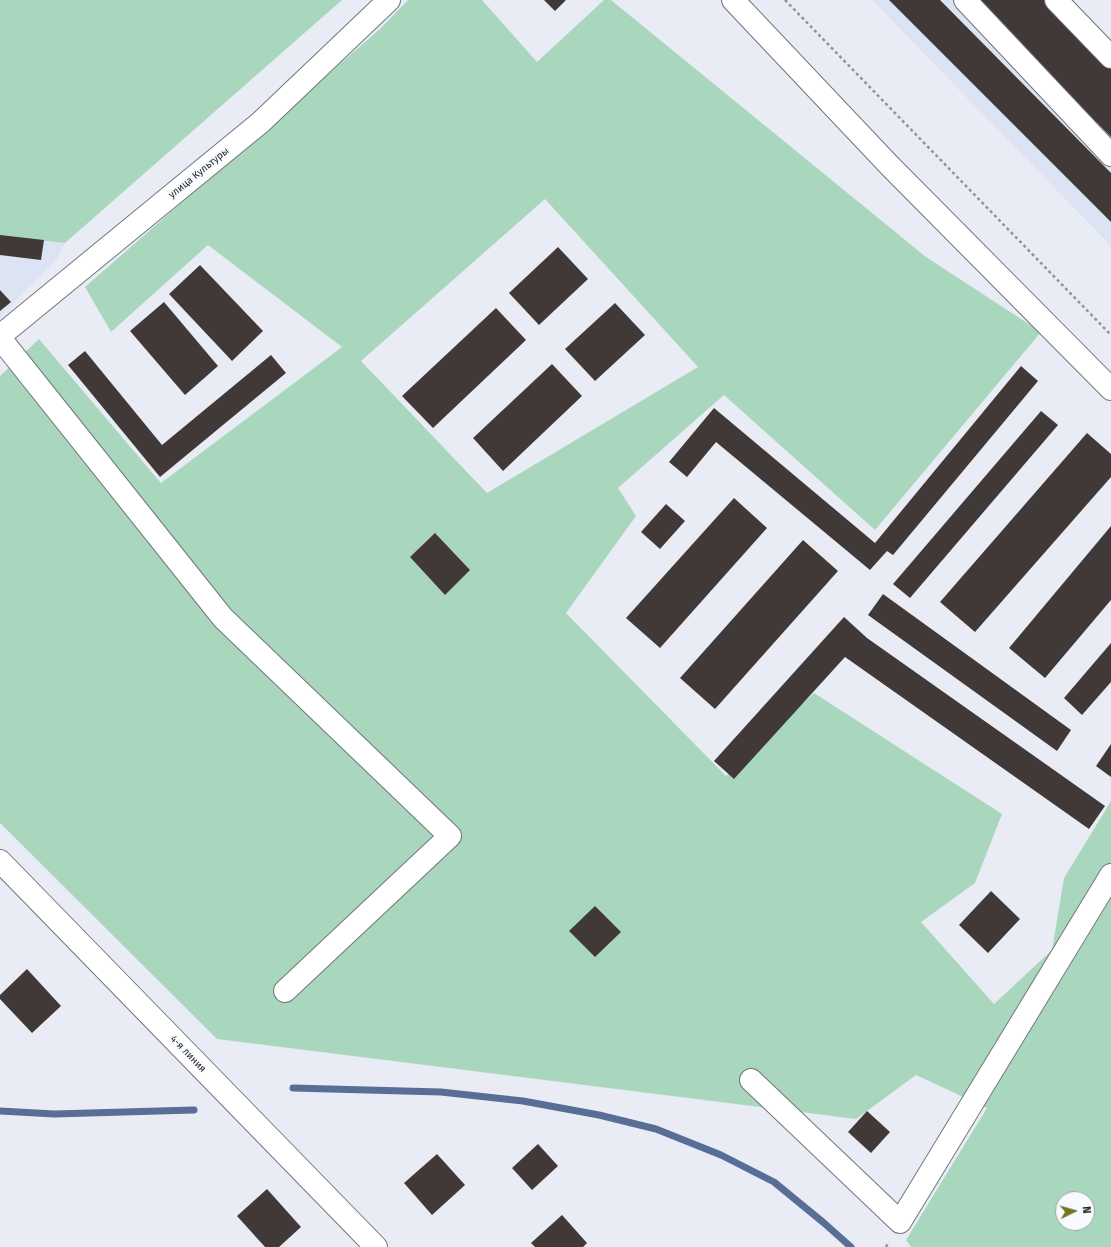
<!DOCTYPE html>
<meta charset="utf-8">
<style>
body{margin:0}
#map{position:relative;width:1111px;height:1247px;overflow:hidden;background:#e9ecf4;font-family:"Fira Sans",sans-serif}
canvas{display:block}
.north{position:absolute;left:1055px;top:1191px;width:40px;height:40px;box-sizing:border-box;background:#f7faff;border:1px solid #a1a3a7;border-radius:50%;rotate:85deg;font-size:11px;font-weight:700;line-height:16px;text-align:center;color:#1f2023}
.north::after{content:'';display:block;margin:auto;width:14px;height:18px;background:#727720;clip-path:polygon(50% 0,100% 100%,50% 72%,0 100%)}
</style>
<div id="map">
<canvas width="1111" height="1247"></canvas>
<div class="north">N</div>
</div>
<script>
const ctx = document.querySelector('canvas').getContext('2d');
ctx.lineJoin = 'round';
function fillPath(path, color) { ctx.fillStyle = color; ctx.fill(path, 'evenodd'); }
const toPath = rows => new Path2D(rows.map(r => 'M' + r).join(''));
function strokePath(path, color, width, dash) { ctx.strokeStyle = color; ctx.lineWidth = width; ctx.lineCap = dash ? 'butt' : 'round'; ctx.setLineDash(dash || []); ctx.stroke(path); }
function write(font, color, halo, rows, align = 'center') {
  ctx.font = font + ' "Fira Sans",sans-serif'; ctx.lineWidth = 4; ctx.setLineDash([]); ctx.textBaseline = 'middle'; ctx.strokeStyle = halo; ctx.fillStyle = color; for (const [text, x, y, turn = 0] of rows) {
    ctx.save(); ctx.translate(x, y); ctx.rotate((+turn || 0) * Math.PI / 180); ctx.textAlign = isNaN(turn) ? turn : align; if (halo) ctx.strokeText(text, 0, 0); ctx.fillText(text, 0, 0); ctx.restore();
  }
}
const built = toPath([
 [872,0,1073,0,1111,39,1111,246],
 [0,236,65,243,57,259,0,317]
]);
const green = toPath([
 [0,0,342,0,65,243,0,236],
 [408,0,482,0,537,62,604,0,611,0,926,257,1041,332,875,530,724,395,618,488,636,516,566,613,726,776,814,693,1002,814,975,883,921,922,994,1004,1052,950,1064,878,1111,801,1111,1247,911,1247,906,1240,987,1108,916,1075,856,1119,217,1039,0,823,0,376,39,339,161,483,342,347,208,245,111,332,85,287,381,28],
 [545,199,698,367,487,493,361,361],
 [1063,1199,1087,1199,1087,1223,1063,1223]
]);
const stream = toPath([
 [293,1088,441,1092,523,1101,599,1115,656,1129,721,1155,774,1182,824,1223,851,1247],
 [0,1111,54,1114,194,1110]
]);
const building = toPath([
 [544,0,566,0,555,11],
 [889,0,940,0,1111,173,1111,222],
 [975,0,1044,0,1111,68,1111,137],
 [0,235,44,240,41,260,0,255],
 [558,247,588,279,539,325,509,293],
 [200,265,263,331,232,361,169,294],
 [0,290,11,302,0,311],
 [164,302,218,366,185,395,130,331],
 [615,303,645,335,595,381,565,349],
 [496,308,526,340,433,428,402,396],
 [85,351,162,445,271,355,286,373,160,477,68,365],
 [552,364,582,396,503,471,473,438],
 [1021,366,1038,381,893,555,887,551,870,570,716,442,687,477,669,462,714,408,875,543],
 [1041,411,1058,425,910,598,893,584],
 [1087,433,1111,454,1111,477,975,632,940,602],
 [734,498,767,528,660,648,626,618],
 [666,504,685,521,660,549,641,532],
 [1111,526,1111,600,1045,678,1009,648],
 [435,533,470,570,445,595,410,557],
 [803,540,838,571,715,709,680,678],
 [883,594,1071,730,1057,751,868,615],
 [844,617,867,638,1105,806,1089,829,845,657,734,779,714,761],
 [1111,643,1111,682,1082,715,1064,698],
 [1111,744,1111,777,1096,766],
 [991,891,1020,919,988,953,959,925],
 [595,906,621,932,595,957,569,931],
 [27,969,61,1006,32,1033,0,999,0,995],
 [867,1111,890,1132,871,1153,848,1132],
 [538,1144,558,1166,532,1190,512,1168],
 [437,1154,465,1185,432,1215,404,1183],
 [267,1189,301,1227,279,1247,265,1247,237,1216],
 [562,1215,587,1243,583,1247,535,1247,531,1243]
]);
const path = toPath([
 [785,0,1111,335],
 [886,1247,889,1242]
]);
const minor = toPath([
 [733,0,889,165,1111,389],
 [965,0,1111,155],
 [1056,0,1111,57],
 [0,336,261,122,389,0],
 [0,338,223,618,450,836,285,991],
 [0,861,376,1247],
 [751,1080,900,1222,1111,875]
]);
const streetNames = [
 ["улица Культуры",199,173,-39],
 ["4-я линия",188,1054,46]
];
fillPath(built, '#dce3f2');
fillPath(green, '#a9d7be');
strokePath(stream, '#586e96', 7);
fillPath(building, '#413937');
strokePath(minor, '#72757c', 24);
strokePath(path, '#919399', 2.5, [3, 3]);
strokePath(minor, '#fff', 22);
write('10px', '#1f2023', '#f7faff', streetNames);
</script>
